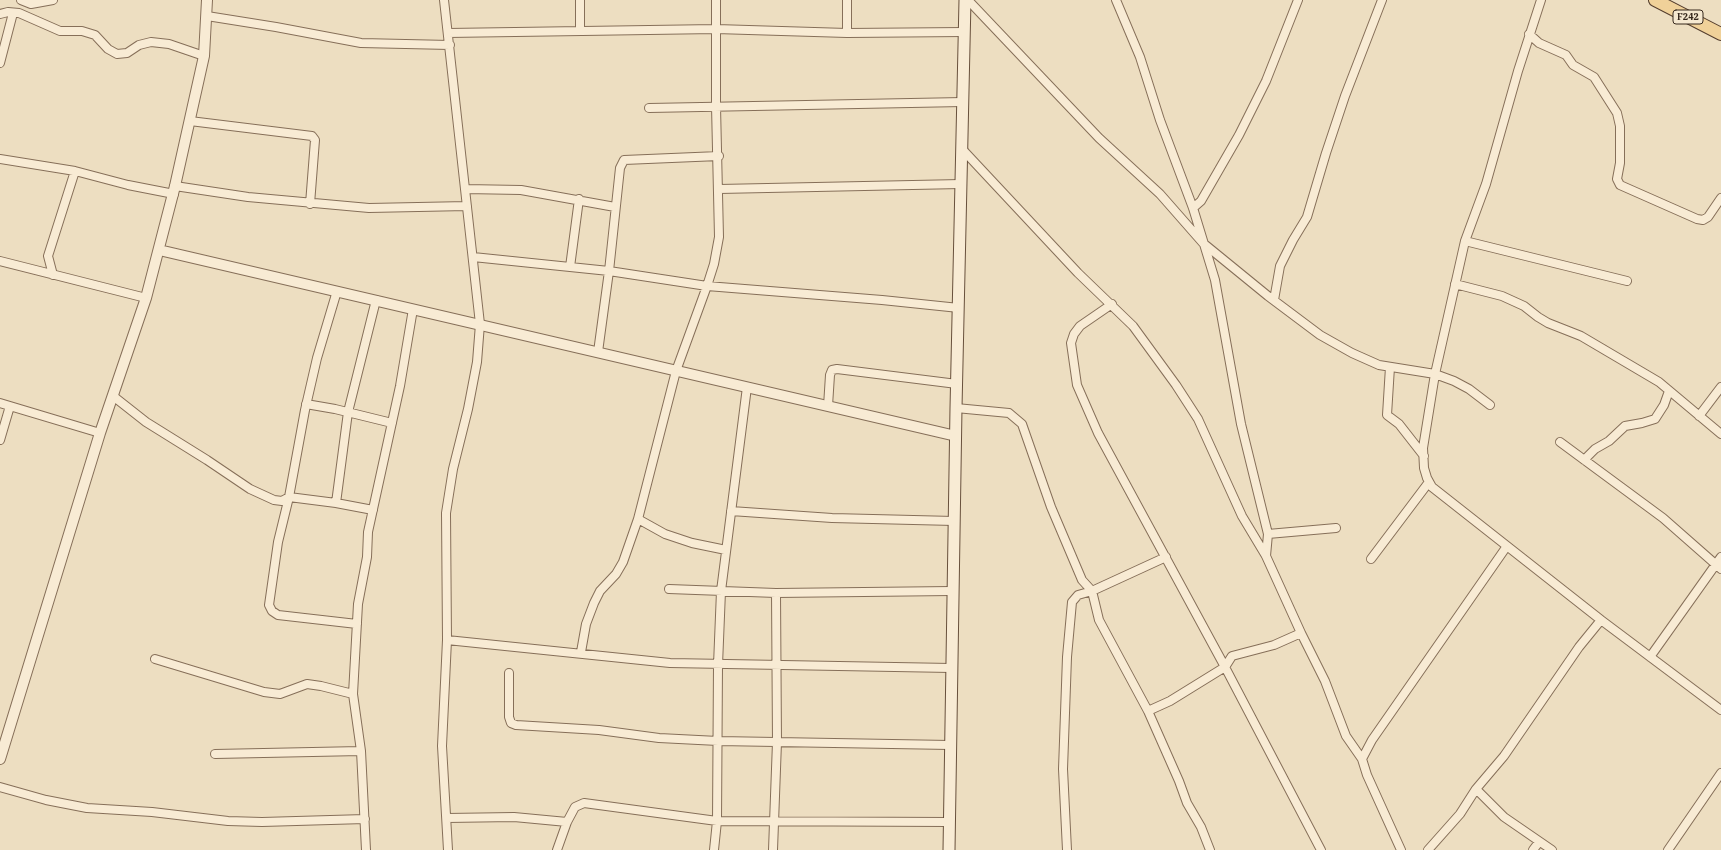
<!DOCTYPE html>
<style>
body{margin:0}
canvas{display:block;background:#eddec1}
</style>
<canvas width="1721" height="850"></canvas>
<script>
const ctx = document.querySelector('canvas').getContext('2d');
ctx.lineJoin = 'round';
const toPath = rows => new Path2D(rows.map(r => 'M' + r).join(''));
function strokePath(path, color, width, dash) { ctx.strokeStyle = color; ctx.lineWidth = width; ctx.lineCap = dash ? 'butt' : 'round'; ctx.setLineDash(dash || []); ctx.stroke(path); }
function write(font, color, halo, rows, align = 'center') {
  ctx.font = font + ' "IBM Plex Serif",serif'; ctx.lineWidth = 3; ctx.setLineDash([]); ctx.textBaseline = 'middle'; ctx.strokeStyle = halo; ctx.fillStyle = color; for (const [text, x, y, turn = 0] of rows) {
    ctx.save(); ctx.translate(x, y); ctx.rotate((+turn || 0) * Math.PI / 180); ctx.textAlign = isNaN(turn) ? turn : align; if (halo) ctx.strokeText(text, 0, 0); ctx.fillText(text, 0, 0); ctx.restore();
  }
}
const minor = toPath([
 [21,0,31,4,53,0],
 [444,0,480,324,477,362,468,409,453,469,446,513,447,640,442,746,448,850],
 [716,0,716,106,719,237,714,264,707,286,676,371,638,519,665,534,692,543,726,550],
 [847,0,847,33],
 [968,0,1099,138,1160,194,1203,243,1268,296,1320,335,1352,353,1379,365,1435,374,1454,381,1469,389,1490,405],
 [1116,0,1140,57,1160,120,1193,208,1215,280,1241,424,1268,534,1266,556],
 [1541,0,1518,71,1486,184,1465,241,1435,374,1423,448,1424,468,1427,478,1432,487,1601,620,1721,710],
 [0,14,8,12,19,13,60,31,82,31,95,35,108,49,117,54,127,53,139,45,151,42,169,44,204,56],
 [207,16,276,27,361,43,450,45],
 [580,31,580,0],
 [448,33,716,29,847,33,964,32],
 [1529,34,1539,43,1566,55,1573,65,1594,77,1617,113,1620,126,1620,163,1617,179,1620,185,1697,219,1703,220,1708,217,1721,198],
 [0,63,13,13],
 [649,108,963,102],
 [190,121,312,136,315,140,310,204],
 [962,149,1078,273,1133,326,1176,385,1198,419,1242,516,1266,556,1301,633,1274,645,1232,656,1225,667,1321,850],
 [0,159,75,171,128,185,174,194],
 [175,186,248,197,369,208,467,206],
 [465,189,521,190,615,207],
 [719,189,961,184],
 [1193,208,1201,201,1239,135,1266,81,1298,0],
 [1465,241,1627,281],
 [473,257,609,271,707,286,882,300,959,308],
 [0,261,146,298],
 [570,267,579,199],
 [53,275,48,256,75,171],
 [1455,284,1502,296,1524,306,1538,317,1548,323,1581,336,1659,382,1721,434],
 [337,291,317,358,305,410,289,497,278,542,269,605,272,611,278,615,357,624],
 [1274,300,1280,266,1293,240,1307,217,1326,153,1345,96,1382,0],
 [598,352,609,271,620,168,624,160,719,156],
 [1390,367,1387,415,1399,424,1424,456],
 [113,396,146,422,207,460,250,489,274,500,282,501,289,497,336,503,373,510],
 [0,403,100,433],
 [306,404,335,409,392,423],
 [828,406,830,375,832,370,837,369,957,384],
 [956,408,1009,413,1022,424,1051,507,1082,580,1092,591,1099,620,1148,711,1170,701,1225,667,1098,433,1077,385,1071,343,1074,334,1080,326,1112,304],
 [1699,416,1721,387],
 [0,440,10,406],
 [1560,442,1663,518,1721,569],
 [1584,460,1595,449,1609,441,1625,426,1642,423,1655,419,1664,405,1669,391],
 [336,503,348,412,376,300],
 [731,511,832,518,954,521],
 [1268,534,1336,528],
 [1371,559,1429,482],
 [669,589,776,593,952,591],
 [1301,633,1325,681,1346,736,1362,759,1367,775,1401,850],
 [447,640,670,663,951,668],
 [581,652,586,624,594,603,600,591,616,574,623,562,638,519],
 [1650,657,1721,557],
 [155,659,264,692,280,694,307,684,321,686,353,694],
 [509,673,509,717,511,723,516,725,599,730,659,738,718,741,950,745],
 [1148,711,1179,781,1187,803,1201,827,1210,850],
 [215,754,361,751],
 [1362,759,1372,740,1507,546],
 [0,787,46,800,87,808,152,812,228,821,262,822,365,819],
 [1476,789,1504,817,1552,850],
 [447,818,514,817,567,822],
 [366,850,361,751,353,694,358,604,367,557,368,532,400,386,413,309],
 [557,850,567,822,575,807,584,803,717,821,949,822],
 [714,850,717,821,718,665,721,591,747,387],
 [773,850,777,742,776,593],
 [1067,850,1063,769,1067,657,1072,602,1078,595,1092,591,1166,557],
 [1428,850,1460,814,1476,789,1504,756,1579,647,1601,620],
 [1533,850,1539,842],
 [1668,850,1721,773]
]);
const tertiary = toPath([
 [159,250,956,436],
 [0,759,100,433,146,298,175,186,204,56,207,0]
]);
const secondary = toPath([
 [949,850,956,408,965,0]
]);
const primary = toPath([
 [1655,0,1721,34]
]);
const shields = [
 [1688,17,30]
];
const shieldNames = [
 ["F242",1688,17]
];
strokePath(minor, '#866f59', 10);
strokePath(tertiary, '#866f59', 12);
strokePath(secondary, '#68503c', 13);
strokePath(primary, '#543d2d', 14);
strokePath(minor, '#f8ebd4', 8);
strokePath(tertiary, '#f8ebd4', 10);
strokePath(secondary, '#f8ebd4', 11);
strokePath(primary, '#f0d199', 12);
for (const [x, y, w] of shields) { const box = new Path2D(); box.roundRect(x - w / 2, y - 7, w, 14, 3); ctx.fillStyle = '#f5e8d0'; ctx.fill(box); strokePath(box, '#36281d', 1); }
write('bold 9px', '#36281d', null, shieldNames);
</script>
